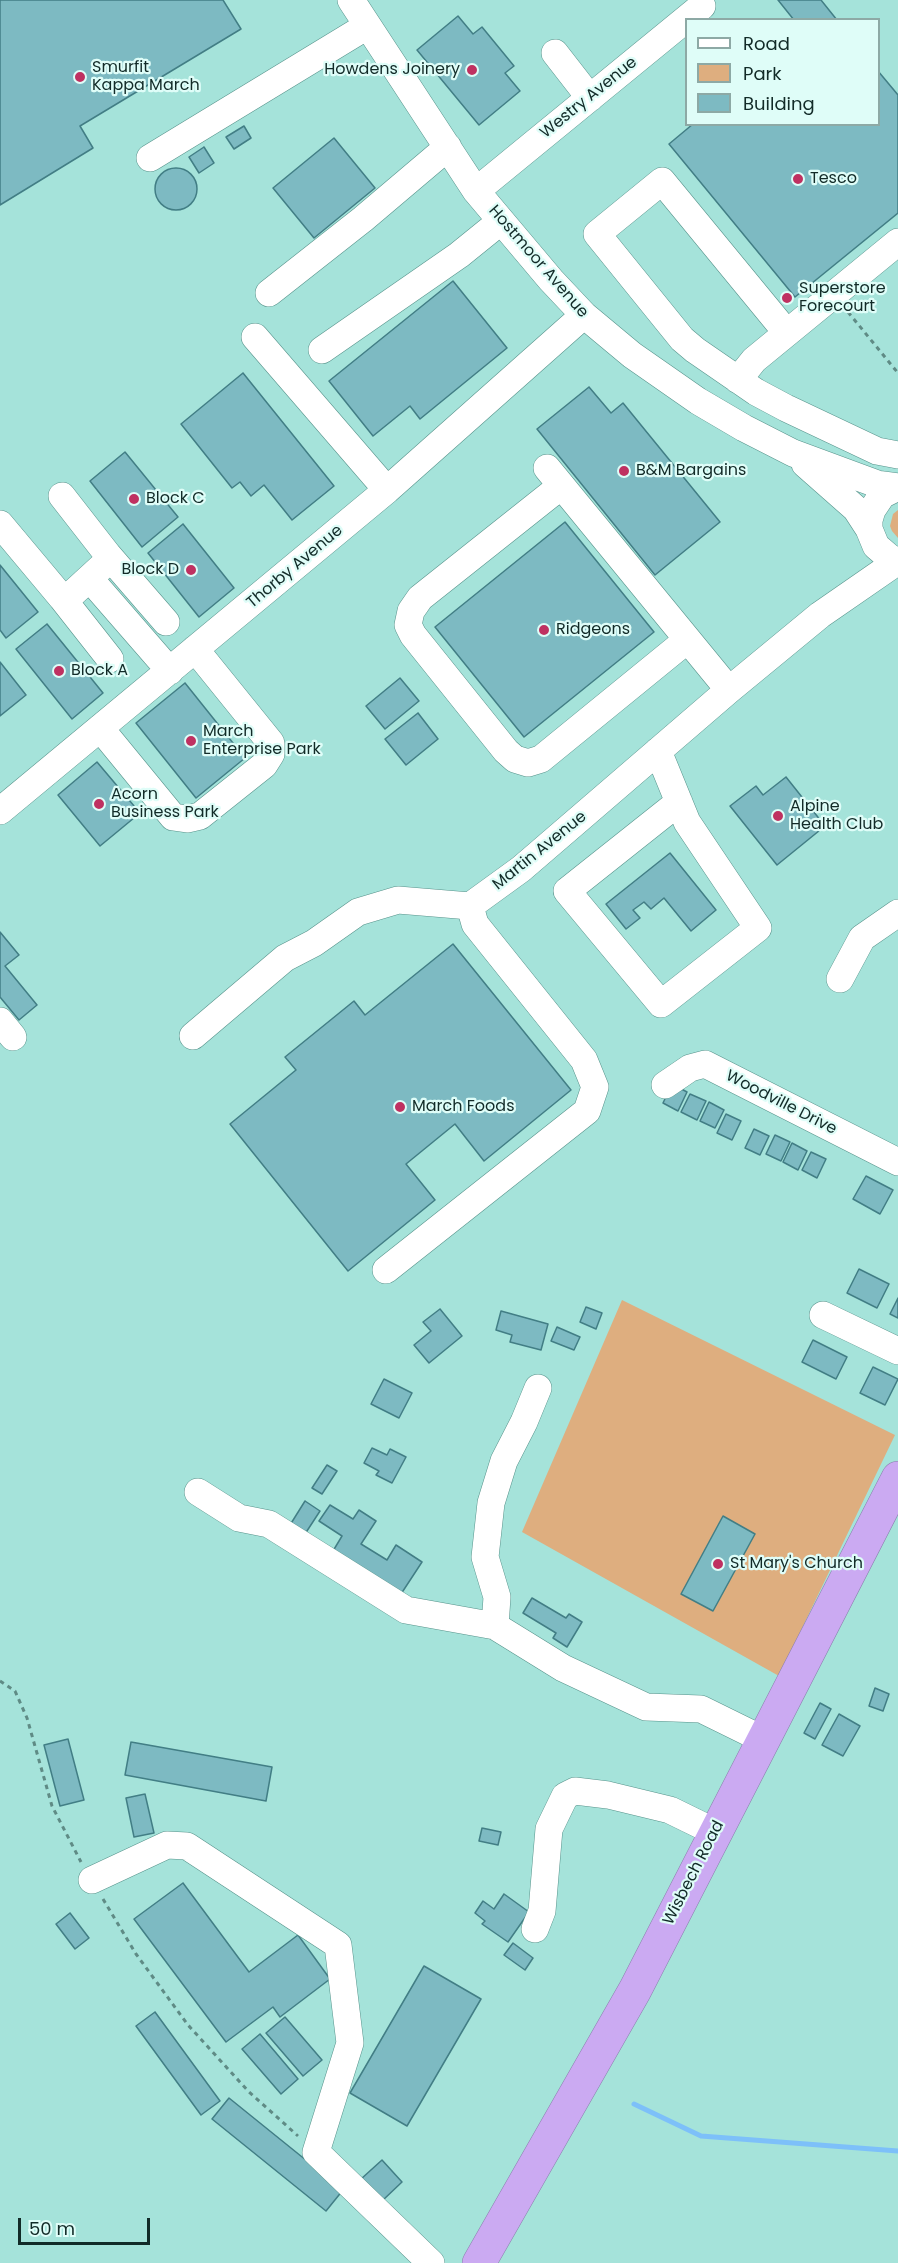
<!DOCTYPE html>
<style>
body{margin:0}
#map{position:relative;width:898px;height:2263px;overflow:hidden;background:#a5e3da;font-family:Poppins,sans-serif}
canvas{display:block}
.legend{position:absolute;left:685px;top:18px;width:195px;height:108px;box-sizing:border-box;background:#dffdf8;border:2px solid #8da9a5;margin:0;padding:8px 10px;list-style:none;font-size:18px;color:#122b28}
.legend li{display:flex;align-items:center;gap:12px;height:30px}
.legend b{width:30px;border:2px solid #8da9a5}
.scale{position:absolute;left:18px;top:2218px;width:132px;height:27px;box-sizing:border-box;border:3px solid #122b28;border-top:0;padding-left:8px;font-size:18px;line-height:21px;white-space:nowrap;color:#122b28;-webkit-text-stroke:4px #dffdf8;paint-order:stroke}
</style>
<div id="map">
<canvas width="898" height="2263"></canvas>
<ul class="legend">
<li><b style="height:8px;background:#fff"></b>Road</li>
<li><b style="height:16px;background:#deae7f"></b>Park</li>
<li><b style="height:16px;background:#7dbac2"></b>Building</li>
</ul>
<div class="scale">50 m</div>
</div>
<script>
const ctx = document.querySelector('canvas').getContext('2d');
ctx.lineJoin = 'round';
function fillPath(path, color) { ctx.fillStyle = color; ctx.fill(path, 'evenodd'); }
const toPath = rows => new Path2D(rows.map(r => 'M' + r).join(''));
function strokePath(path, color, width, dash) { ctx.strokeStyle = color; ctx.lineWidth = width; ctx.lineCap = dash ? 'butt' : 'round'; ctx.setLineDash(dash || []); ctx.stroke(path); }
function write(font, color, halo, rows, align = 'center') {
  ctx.font = font + ' Poppins,sans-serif'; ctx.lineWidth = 4.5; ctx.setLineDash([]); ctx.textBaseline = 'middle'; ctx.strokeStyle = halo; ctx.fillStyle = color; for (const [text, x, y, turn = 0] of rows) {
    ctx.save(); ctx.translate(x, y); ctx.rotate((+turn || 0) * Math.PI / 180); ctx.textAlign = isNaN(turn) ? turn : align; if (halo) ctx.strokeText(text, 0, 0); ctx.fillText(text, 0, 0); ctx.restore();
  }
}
const green = toPath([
 [898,510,898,538,892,531,890,526,893,514],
 [622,1300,895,1435,779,1676,522,1532]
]);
const stream = toPath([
 [634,2104,701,2136,898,2151]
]);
const building = toPath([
 [0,0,223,0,241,29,80,126,93,148,0,205,0,0],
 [778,0,821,0,837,20,794,20,778,0],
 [458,16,473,34,482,27,514,66,505,73,520,91,479,125,417,50,458,16],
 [878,71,898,95,898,213,795,297,669,144,693,124,878,124,878,71],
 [244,126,251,138,234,149,226,137,244,126],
 [334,138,375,188,314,238,273,188,334,138],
 [204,147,214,163,199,173,189,157,204,147],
 '155 189a21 21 0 1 1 42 0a21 21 0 1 1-42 0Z',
 [453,281,507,348,420,419,410,406,373,436,329,381,453,281],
 [243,373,334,486,292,520,264,485,251,496,240,482,232,488,181,424,243,373],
 [589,387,611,413,623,403,720,522,655,575,537,429,589,387],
 [125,452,178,517,142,547,90,481,125,452],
 [565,522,654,632,524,737,435,627,565,522],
 [183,524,234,588,199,617,148,553,183,524],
 [0,565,38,612,6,638,0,630,0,565],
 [47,624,103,693,72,719,16,649,47,624],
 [0,662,26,695,0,716,0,662],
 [400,678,419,701,385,729,366,706,400,678],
 [185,683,245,758,196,798,136,723,185,683],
 [418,713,438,739,406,765,385,739,418,713],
 [97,762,140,813,100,846,58,795,97,762],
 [786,777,825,826,777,865,730,806,756,786,763,795,786,777],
 [670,853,716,910,691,931,664,898,651,909,644,902,633,910,640,918,626,929,606,904,670,853],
 [0,932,19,955,5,966,37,1005,19,1020,0,997,0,932],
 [453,944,571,1090,484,1161,455,1124,406,1164,435,1200,348,1271,230,1124,296,1070,285,1057,354,1001,365,1015,453,944],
 [672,1084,687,1092,678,1111,663,1103,672,1084],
 [690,1094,706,1101,697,1120,681,1112,690,1094],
 [709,1102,724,1110,715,1128,700,1121,709,1102],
 [726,1114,741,1121,732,1140,717,1133,726,1114],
 [754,1129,769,1136,760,1155,745,1148,754,1129],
 [775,1135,790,1142,781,1161,766,1154,775,1135],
 [792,1143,807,1151,798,1170,783,1162,792,1143],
 [811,1152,826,1159,817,1178,802,1170,811,1152],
 [866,1176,893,1190,880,1214,853,1199,866,1176],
 [859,1269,889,1284,877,1308,847,1293,859,1269],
 [898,1298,898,1318,890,1314,898,1298],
 [586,1307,602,1313,596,1329,580,1322,586,1307],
 [440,1309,462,1336,429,1363,414,1345,431,1331,423,1322,440,1309],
 [501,1311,548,1324,541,1350,510,1342,512,1335,496,1330,501,1311],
 [557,1327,580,1337,574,1350,551,1341,557,1327],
 [813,1340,847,1357,836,1379,802,1362,813,1340],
 [873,1367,898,1379,885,1405,860,1393,873,1367],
 [384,1379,412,1393,399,1418,371,1404,384,1379],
 [372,1448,387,1455,390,1449,406,1457,392,1483,376,1475,379,1471,364,1463,372,1448],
 [327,1465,337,1471,322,1494,312,1488,327,1465],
 [305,1501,320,1511,305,1534,290,1525,305,1501],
 [330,1505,353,1519,359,1510,376,1521,361,1544,387,1560,396,1545,422,1562,401,1594,333,1551,342,1536,319,1521,330,1505],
 [723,1516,755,1534,713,1611,681,1594,723,1516],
 [532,1598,566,1618,569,1614,582,1622,567,1647,553,1638,556,1633,523,1613,532,1598],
 [875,1688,889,1694,883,1711,869,1706,875,1688],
 [820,1703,831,1709,815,1739,804,1733,820,1703],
 [839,1714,860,1726,843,1756,822,1745,839,1714],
 [68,1739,84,1800,60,1806,44,1745,68,1739],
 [131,1742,272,1767,266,1801,125,1775,131,1742],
 [145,1794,154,1833,134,1837,126,1798,145,1794],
 [482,1828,501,1832,498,1845,479,1841,482,1828],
 [183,1883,249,1972,298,1935,330,1979,280,2017,273,2007,226,2042,134,1919,183,1883],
 [504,1894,529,1912,508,1942,482,1924,485,1921,475,1913,483,1901,494,1909,504,1894],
 [70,1913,89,1938,75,1949,56,1924,70,1913],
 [513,1943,533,1958,525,1970,504,1955,513,1943],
 [424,1966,481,1999,407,2126,350,2093,424,1966],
 [155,2012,220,2101,201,2115,136,2026,155,2012],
 [285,2017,322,2060,303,2076,266,2033,285,2017],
 [260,2034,298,2079,281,2094,242,2049,260,2034],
 [229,2098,343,2190,326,2211,212,2119,229,2098],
 [382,2160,402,2182,382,2201,361,2179,382,2160]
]);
const path = toPath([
 [848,312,898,373],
 [0,1681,15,1691,27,1718,52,1806,81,1862],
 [103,1899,136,1954,188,2025,249,2092,298,2136]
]);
const minor = toPath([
 [351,0,476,191,551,280,584,315,632,355,698,401,744,428,793,453,877,484,898,487],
 [555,53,590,98],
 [150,158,367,26],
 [476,191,702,6],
 [269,293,363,219,448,147],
 [787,333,662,181,597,234,682,339,695,350,756,392,786,408,877,451,898,455],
 [255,337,387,490],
 [322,350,459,255,501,221],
 [738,380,754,360,898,242],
 [805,464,856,509,869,529],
 [547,468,729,690],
 [561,486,420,598,411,611,408,625,413,635,506,751,515,759,528,763,541,759,687,640],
 [898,487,882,495,872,510,869,520,869,529,876,546,890,558,898,561],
 [0,524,62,598,72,594,108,561,108,555,62,496],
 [108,555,166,622],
 [90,579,170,671],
 [62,598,110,659],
 [100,728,173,817,187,819,200,816,264,765,271,754,271,743,195,649],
 [658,751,687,822,758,928,661,1004,567,891,679,802],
 [0,811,387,490,584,315],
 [840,979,862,938,898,913],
 [0,1021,13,1037],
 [193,1036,285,958,314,943,358,912,398,900,470,906,521,869,729,690,820,615,898,561],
 [665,1085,690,1068,705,1064,898,1162],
 [386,1270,587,1111,595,1087,584,1060,475,924,470,906],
 [823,1315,898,1351],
 [198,1492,239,1518,269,1524,406,1610,495,1626,563,1668,646,1707,701,1709,762,1739],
 [495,1626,497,1597,485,1557,491,1503,504,1461,524,1422,538,1388],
 [92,1880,167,1845,187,1846,338,1945,350,2043,316,2152,431,2263],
 [535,1929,542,1911,549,1829,565,1796,575,1791,608,1795,670,1810,715,1832]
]);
const highway = toPath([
 [479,2263,635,1990,898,1478]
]);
const markers = [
 [472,70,6,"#bf3161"],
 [80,77,6,"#bf3161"],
 [798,179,6,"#bf3161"],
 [787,298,6,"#bf3161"],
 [624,471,6,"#bf3161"],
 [134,499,6,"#bf3161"],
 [191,570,6,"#bf3161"],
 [544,630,6,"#bf3161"],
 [59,671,6,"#bf3161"],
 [191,741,6,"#bf3161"],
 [99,804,6,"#bf3161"],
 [778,816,6,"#bf3161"],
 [400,1107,6,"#bf3161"],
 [718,1564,6,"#bf3161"]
];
const poiNames = [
 ["Smurfit",92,68],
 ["Kappa March",92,86],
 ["Howdens Joinery",460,70,"right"],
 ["Tesco",810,179],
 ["Superstore",799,289],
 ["Forecourt",799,307],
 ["B&M Bargains",636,471],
 ["Block C",146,499],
 ["Block D",179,570,"right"],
 ["Ridgeons",556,630],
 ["Block A",71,671],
 ["March",203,732],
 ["Enterprise Park",203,750],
 ["Acorn",111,795],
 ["Business Park",111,813],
 ["Alpine",790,807],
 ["Health Club",790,825],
 ["March Foods",412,1107],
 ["St Mary's Church",730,1564]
];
const streetNames = [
 ["Westry Avenue",589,98,-39],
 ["Hostmoor Avenue",538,262,49],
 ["Thorby Avenue",295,567,-40],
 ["Martin Avenue",540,851,-39],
 ["Woodville Drive",781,1103,27],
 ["Wisbech Road",694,1873,-63]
];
fillPath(green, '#deae7f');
strokePath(stream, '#7dc0f9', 5);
fillPath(building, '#7dbac2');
strokePath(building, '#427e85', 1.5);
strokePath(minor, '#57938b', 28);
strokePath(highway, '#8a7eab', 34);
strokePath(path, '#5f8b85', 3, [4.5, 4.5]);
strokePath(minor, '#fff', 27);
strokePath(highway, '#cbaaf2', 33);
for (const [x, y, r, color] of markers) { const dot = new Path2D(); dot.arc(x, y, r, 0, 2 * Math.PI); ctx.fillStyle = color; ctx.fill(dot); strokePath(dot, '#dffdf8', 2); }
write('16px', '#122b28', '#dffdf8', poiNames, 'left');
write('16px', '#122b28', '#dffdf8', streetNames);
</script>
